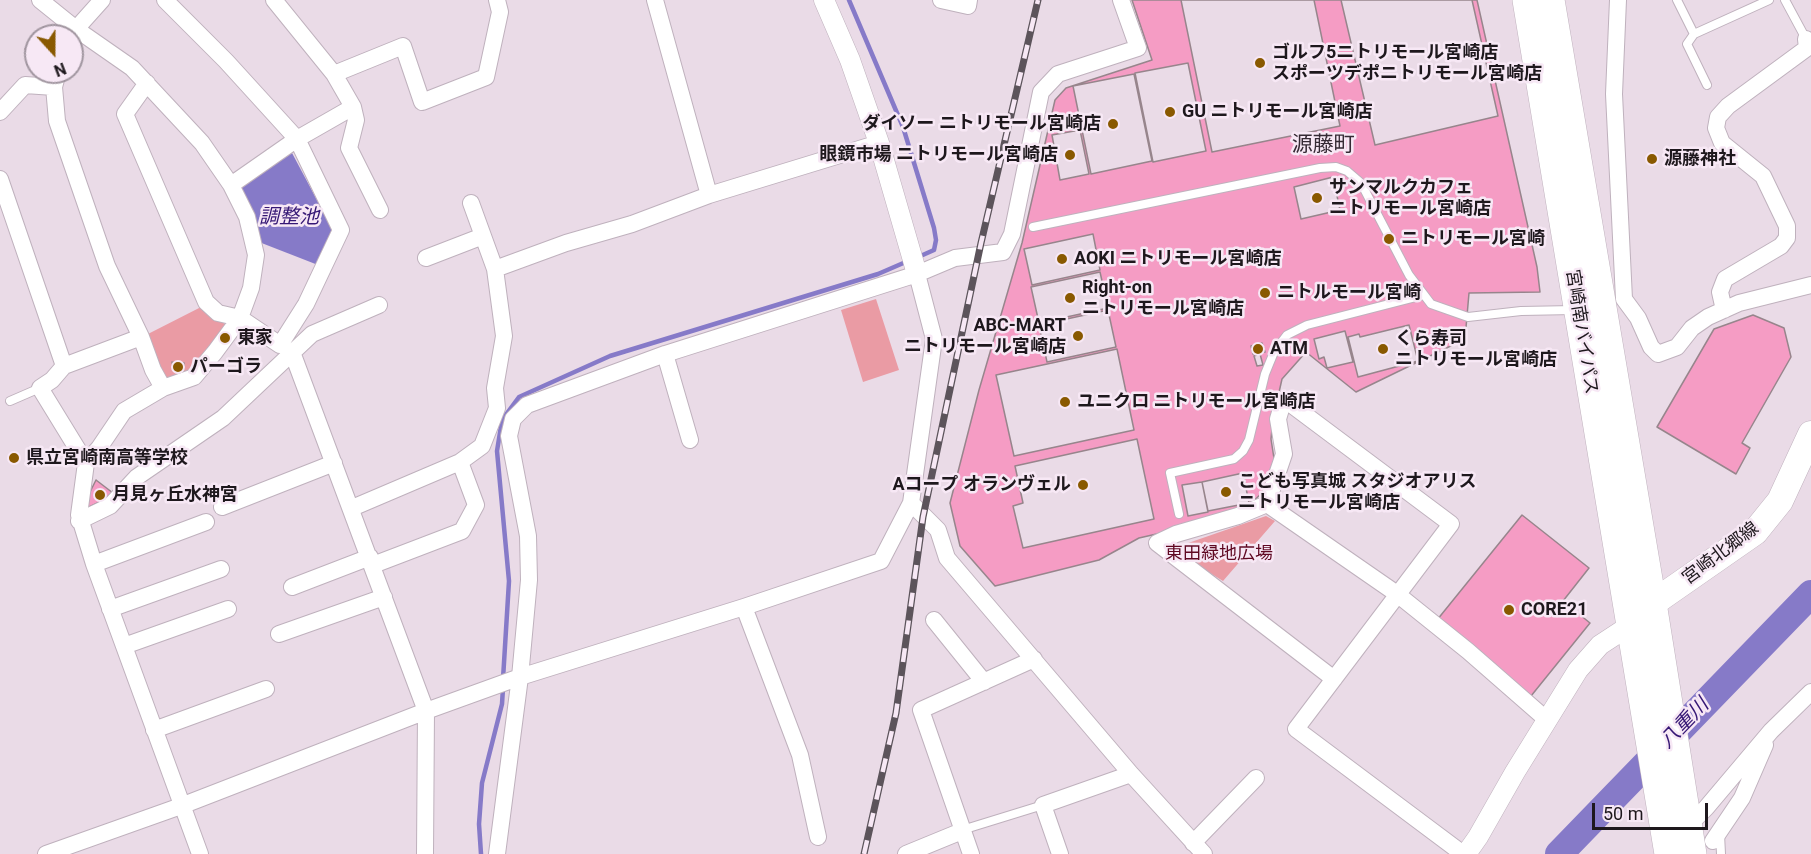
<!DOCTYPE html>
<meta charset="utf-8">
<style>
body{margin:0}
#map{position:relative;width:1811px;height:854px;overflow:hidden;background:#eadbe7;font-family:Roboto,sans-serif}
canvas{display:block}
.north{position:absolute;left:24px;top:24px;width:60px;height:60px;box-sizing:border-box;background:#f7e8f5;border:2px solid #a0959f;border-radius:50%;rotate:159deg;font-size:16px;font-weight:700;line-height:24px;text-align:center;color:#1e181d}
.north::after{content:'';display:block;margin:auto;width:21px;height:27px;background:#895900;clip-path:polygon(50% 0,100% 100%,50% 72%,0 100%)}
.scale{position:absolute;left:1592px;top:803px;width:116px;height:27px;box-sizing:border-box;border:3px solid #1e181d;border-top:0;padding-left:8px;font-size:18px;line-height:21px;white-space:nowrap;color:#1e181d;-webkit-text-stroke:4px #f7e8f5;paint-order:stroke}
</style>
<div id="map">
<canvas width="1811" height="854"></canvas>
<div class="north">N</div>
<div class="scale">50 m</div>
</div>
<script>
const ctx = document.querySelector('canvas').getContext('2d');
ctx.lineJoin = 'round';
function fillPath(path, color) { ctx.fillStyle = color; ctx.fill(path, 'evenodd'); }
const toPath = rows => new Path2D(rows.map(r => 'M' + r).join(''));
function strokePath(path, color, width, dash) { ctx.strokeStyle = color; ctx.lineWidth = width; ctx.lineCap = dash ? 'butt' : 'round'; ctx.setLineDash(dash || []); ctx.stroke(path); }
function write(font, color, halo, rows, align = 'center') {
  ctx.font = font + ' Roboto,"Noto Sans JP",sans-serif'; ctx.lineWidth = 5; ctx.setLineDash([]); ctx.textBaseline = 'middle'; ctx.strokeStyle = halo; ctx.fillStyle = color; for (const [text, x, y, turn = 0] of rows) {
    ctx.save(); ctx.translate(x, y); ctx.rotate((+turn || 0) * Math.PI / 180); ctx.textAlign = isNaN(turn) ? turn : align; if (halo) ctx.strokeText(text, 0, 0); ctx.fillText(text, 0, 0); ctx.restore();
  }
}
const green = toPath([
 [876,299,899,370,863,382,841,310],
 [203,306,210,314,231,328,188,377,169,384,146,335],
 [1266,516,1275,521,1223,581,1171,549]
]);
const water = toPath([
 [292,153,333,230,318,265,259,242,241,186]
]);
const stream = toPath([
 [849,0,903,127,934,228,936,240,934,250,916,258],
 [503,679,509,581,497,451,502,420,519,397,610,356,878,274,908,261],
 [481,854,479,824,482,783,502,704,503,688]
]);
const river = toPath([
 [1559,854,1811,594]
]);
const building = toPath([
 [1132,0,1477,0,1537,267,1540,292,1469,293,1465,339,1356,392,1306,352,1282,379,1273,419,1271,439,1275,465,1270,481,1261,494,1250,504,1183,528,1139,538,1099,560,995,586,960,546,950,503,979,390,1022,243,1055,100,1066,88,1152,60,1132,0],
 [1181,0,1314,0,1340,126,1212,152,1181,0],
 [1341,0,1472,0,1498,116,1375,145,1341,0],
 [36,39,36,61,25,49,36,39],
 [1188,63,1206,151,1153,162,1135,73,1188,63],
 [1134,74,1152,161,1091,174,1073,86,1134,74],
 [1080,130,1089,174,1060,180,1052,135,1080,130],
 [1333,177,1340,210,1301,219,1294,187,1333,177],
 [1093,234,1100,270,1032,285,1024,249,1093,234],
 [1100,272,1108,308,1039,323,1031,287,1100,272],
 [1108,310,1116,347,1047,362,1039,325,1108,310],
 [1753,315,1784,328,1791,357,1742,443,1750,448,1736,474,1657,427,1714,329,1753,315],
 [1409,325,1418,361,1358,377,1348,337,1359,334,1360,337,1409,325],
 [1345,331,1353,362,1327,368,1324,357,1319,359,1314,339,1345,331],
 [1262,343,1265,352,1253,354,1251,346,1262,343],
 [1117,349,1134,430,1014,456,996,375,1117,349],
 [1260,354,1263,365,1257,366,1254,356,1260,354],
 [172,362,184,363,183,375,174,371,172,362],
 [1137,439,1154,519,1023,548,1013,506,1023,503,1015,466,1137,439],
 [1243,473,1249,503,1208,511,1202,482,1243,473],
 [96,480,113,493,108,498,87,508,85,502,96,480],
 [1202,482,1208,512,1188,516,1182,485,1202,482],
 [1522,515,1589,568,1563,601,1590,623,1531,696,1437,620,1522,515]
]);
const service = toPath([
 [1677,0,1694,34],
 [1785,0,1806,39],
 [1707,85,1687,44,1694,34,1769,0],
 [1033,227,1320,168,1336,167,1347,171,1361,183,1409,275,1431,304,1468,317,1521,311,1574,310],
 [10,401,40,388],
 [1179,514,1170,473,1234,459,1243,451,1249,440,1265,374,1274,352,1287,335,1307,325,1424,295],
 [962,830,1043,805],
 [1720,834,1721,854]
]);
const minor = toPath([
 [40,0,76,29,132,68,202,143,231,185,247,217,256,255,251,288,240,318,215,352,194,377,163,388,124,411,99,448,86,463,79,515,94,564,200,854],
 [274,0,334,74,353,107,356,120,349,148,380,210],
 [655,0,709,195],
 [941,0,968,6,969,0],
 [1618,0,1614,94,1624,299,1638,318,1651,347,1658,354,1677,347,1692,328,1708,317,1739,303,1811,285],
 [72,38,76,29,102,0],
 [58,72,54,87,57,121,107,266,141,337,153,370,163,388],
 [334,74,403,46,422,102,486,77,500,12,497,0],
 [147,83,125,114,206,302,218,313,240,318,280,345,306,304,341,230,297,139,226,61,165,0],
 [0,112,25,85,54,87],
 [0,179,64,366,52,380,40,388,86,463],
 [231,185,297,139,353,107],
 [426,258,483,236],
 [495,269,566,243,632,224,709,195,879,143],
 [1724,310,1720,292,1725,279,1781,246,1787,238,1787,226,1763,176,1722,143,1716,128,1718,117,1728,106,1807,48,1806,39],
 [292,352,426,711,425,854],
 [665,354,690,440],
 [64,366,141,337],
 [911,503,938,530,947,558,1131,774,1204,854],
 [1267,504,1284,454,1278,419,1284,399,1451,524,1296,729,1463,854],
 [222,507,334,463],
 [352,508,460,462,482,446,497,408,495,388,504,336,495,269,471,203],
 [79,521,110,506,137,477,223,418,312,334,379,305],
 [94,564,206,522],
 [373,565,462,531,476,505,460,462],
 [292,587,370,557],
 [744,607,800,755,818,837],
 [110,609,221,569],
 [934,620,984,682],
 [279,634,384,597],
 [124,646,228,609],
 [1334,679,1157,543,1176,534,1238,516,1267,504,1397,594,1468,651,1547,720],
 [154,730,266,689],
 [1688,826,1706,808,1771,731,1811,692],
 [1713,841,1742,798,1765,745],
 [1193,843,1256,778],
 [46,854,181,806,426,711,520,677,744,607,881,561,911,503,934,339,917,274],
 [497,854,520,677,529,580,528,536,509,436,513,419,527,405,665,354,917,274,955,258,1003,252,1012,234,1041,92,1058,74,1138,48,1121,0],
 [906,854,962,831],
 [971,854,921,710,1034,659],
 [1060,854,1043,805,1131,774]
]);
const tertiary = toPath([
 [824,0,850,60,879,143,917,274],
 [1466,854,1478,837,1515,772,1578,670,1600,645,1629,626]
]);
const primary = toPath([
 [1639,617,1653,603,1755,532,1780,501,1811,434]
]);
const trunk = toPath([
 [1526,0,1668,854],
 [1551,0,1653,603,1693,854]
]);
const rail = toPath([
 [864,854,896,713,923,517,981,243,1038,0]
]);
const markers = [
 [1260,63,6,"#895900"],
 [1170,112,6,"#895900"],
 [1113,124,6,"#895900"],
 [1070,155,6,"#895900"],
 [1652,159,6,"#895900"],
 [1317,198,6,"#895900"],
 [1389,239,6,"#895900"],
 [1062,259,6,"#895900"],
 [1265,293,6,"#895900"],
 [1070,298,6,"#895900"],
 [1078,336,6,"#895900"],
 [225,338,6,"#895900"],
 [1258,349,6,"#895900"],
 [1383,349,6,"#895900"],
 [178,367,6,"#895900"],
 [1065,402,6,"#895900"],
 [14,458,6,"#895900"],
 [1083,485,6,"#895900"],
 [1226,492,6,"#895900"],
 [100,495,6,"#895900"],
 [1509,610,6,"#895900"]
];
const poiNames = [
 ["ゴルフ5ニトリモール宮崎店",1272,53],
 ["スポーツデポニトリモール宮崎店",1272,74],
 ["GU ニトリモール宮崎店",1182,112],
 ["ダイソー ニトリモール宮崎店",1101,124,"right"],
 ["眼鏡市場 ニトリモール宮崎店",1058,155,"right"],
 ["源藤神社",1664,159],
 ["サンマルクカフェ",1329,188],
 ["ニトリモール宮崎店",1329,209],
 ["ニトリモール宮崎",1401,239],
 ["AOKI ニトリモール宮崎店",1074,259],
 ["Right-on",1082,288],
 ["ニトリモール宮崎店",1082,309],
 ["ニトルモール宮崎",1277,293],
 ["ABC-MART",1066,326,"right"],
 ["ニトリモール宮崎店",1066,347,"right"],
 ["東家",237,338],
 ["くら寿司",1395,339],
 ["ニトリモール宮崎店",1395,360],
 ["ATM",1270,349],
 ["パーゴラ",190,367],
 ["ユニクロ ニトリモール宮崎店",1077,402],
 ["県立宮崎南高等学校",26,458],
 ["こども写真城 スタジオアリス",1238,482],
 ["ニトリモール宮崎店",1238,503],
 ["Aコープ オランヴェル",1071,485,"right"],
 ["月見ヶ丘水神宮",112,495],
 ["CORE21",1521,610]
];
const streetNames = [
 ["宮崎南バイパス",1581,332,81],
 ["宮崎北郷線",1721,554,-37]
];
const parkNames = [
 ["東田緑地広場",1219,554]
];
const waterNames = [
 ["調整池",289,218],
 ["八重川",1685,724,-46]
];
const quarterNames = [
 ["源藤町",1323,146]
];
fillPath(green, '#ea9ba4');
fillPath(water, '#867ac8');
strokePath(stream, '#867ac8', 4.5);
strokePath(river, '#867ac8', 28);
fillPath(building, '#f59cc4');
strokePath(building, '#97858c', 1.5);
strokePath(service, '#bfb1bd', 10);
strokePath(minor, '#bfb1bd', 18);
strokePath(tertiary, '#bfb1bd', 21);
strokePath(primary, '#bfb1bd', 27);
strokePath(trunk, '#bfb1bd', 28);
strokePath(service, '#fff', 8);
strokePath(minor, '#fff', 16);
strokePath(tertiary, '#fff', 20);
strokePath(primary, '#fff', 26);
strokePath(trunk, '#fff', 27);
strokePath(rail, '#5c545b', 7);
strokePath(rail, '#f7e8f5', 4.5, [14]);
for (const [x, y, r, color] of markers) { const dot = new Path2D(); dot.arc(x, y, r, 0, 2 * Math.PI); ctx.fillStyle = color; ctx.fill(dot); strokePath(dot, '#f7e8f5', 2); }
write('bold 18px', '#1e181d', '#f7e8f5', poiNames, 'left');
write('18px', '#1e181d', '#f7e8f5', streetNames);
write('18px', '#5f0822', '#f7e8f5', parkNames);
write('italic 20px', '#351775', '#f7e8f5', waterNames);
write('21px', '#352a34', '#f7e8f5', quarterNames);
</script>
